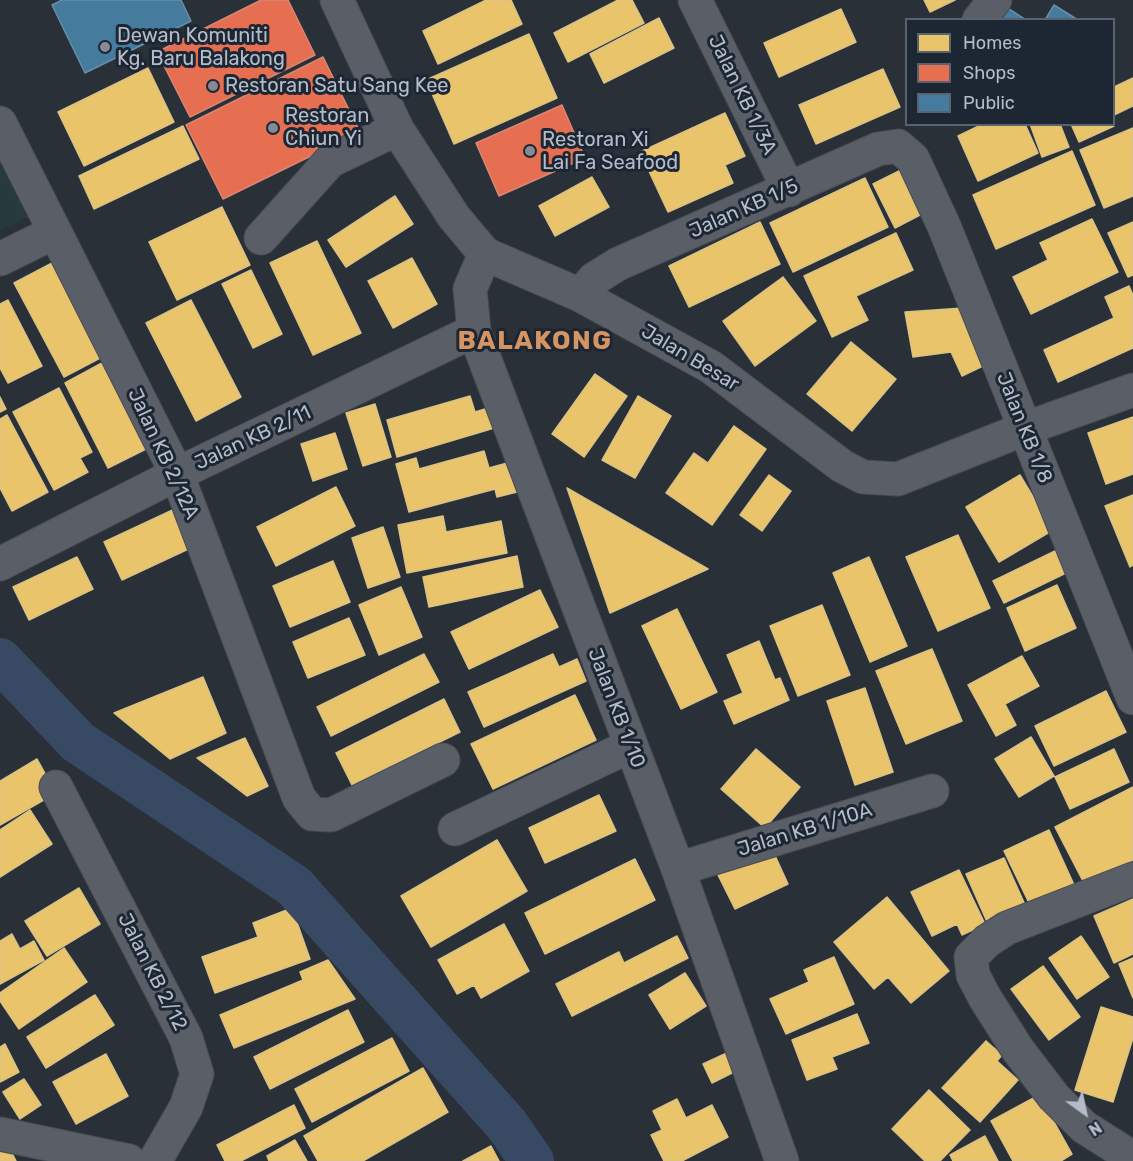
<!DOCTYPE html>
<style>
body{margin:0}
#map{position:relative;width:1133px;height:1161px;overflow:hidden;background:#2a3038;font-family:Rubik,sans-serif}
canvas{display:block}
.legend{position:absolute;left:905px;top:18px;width:210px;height:108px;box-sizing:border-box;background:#1d2633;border:2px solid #59626f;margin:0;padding:8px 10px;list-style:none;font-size:18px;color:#b4bcc9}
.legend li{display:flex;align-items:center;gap:12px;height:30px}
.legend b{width:30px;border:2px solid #59626f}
.north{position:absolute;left:1055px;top:1083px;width:60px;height:60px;-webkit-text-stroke:4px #1d2633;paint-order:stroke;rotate:147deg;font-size:16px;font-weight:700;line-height:24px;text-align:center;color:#b4bcc9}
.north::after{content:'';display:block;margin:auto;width:21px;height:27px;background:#b4bcc9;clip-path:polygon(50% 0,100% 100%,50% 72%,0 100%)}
</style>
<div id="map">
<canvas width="1133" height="1161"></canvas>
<ul class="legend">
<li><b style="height:16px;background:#e9c46a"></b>Homes</li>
<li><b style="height:16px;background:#e76f51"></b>Shops</li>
<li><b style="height:16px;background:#457b9d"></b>Public</li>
</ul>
<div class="north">N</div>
</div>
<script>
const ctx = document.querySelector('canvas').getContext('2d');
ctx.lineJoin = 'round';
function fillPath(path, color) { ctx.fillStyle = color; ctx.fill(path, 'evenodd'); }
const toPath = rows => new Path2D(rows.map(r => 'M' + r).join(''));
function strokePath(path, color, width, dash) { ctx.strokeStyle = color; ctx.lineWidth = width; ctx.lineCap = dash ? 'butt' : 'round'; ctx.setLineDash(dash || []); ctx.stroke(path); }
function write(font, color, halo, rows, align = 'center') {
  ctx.font = font + ' Rubik,sans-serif'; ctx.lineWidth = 6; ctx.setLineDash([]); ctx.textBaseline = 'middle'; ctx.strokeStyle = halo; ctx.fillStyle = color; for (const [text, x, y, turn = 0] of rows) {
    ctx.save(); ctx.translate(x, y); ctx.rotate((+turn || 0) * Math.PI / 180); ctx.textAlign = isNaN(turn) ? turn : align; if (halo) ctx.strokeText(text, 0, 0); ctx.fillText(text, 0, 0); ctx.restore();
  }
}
const green = toPath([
 [0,155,31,216,0,230]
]);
const homes = toPath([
 [486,0,511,0,522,24,438,64,423,31,486,0],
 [618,0,632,0,644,23,568,62,554,33,618,0],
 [924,0,955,0,930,12,924,0],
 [841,9,856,42,779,77,764,43,841,9],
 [659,18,674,48,604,83,590,54,659,18],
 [529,34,557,98,454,144,426,80,529,34],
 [148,68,174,122,84,166,58,112,148,68],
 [883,69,900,107,816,144,799,105,883,69],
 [1133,78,1133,106,1114,115,1114,87,1133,78],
 [725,113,745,156,725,165,733,183,668,212,640,152,725,113],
 [983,124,1025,124,1038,153,978,181,958,136,983,124],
 [1030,124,1060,124,1069,147,1042,157,1030,124],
 [1071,124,1113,124,1114,126,1079,142,1071,124],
 [183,126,199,159,94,209,79,176,183,126],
 [1133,128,1133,196,1104,208,1080,150,1133,128],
 [1072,151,1095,205,996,249,973,195,1072,151],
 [899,171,920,215,895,228,873,184,899,171],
 [592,177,609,207,555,236,539,206,592,177],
 [865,178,888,227,793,272,770,223,865,178],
 [395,196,413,224,346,267,328,240,395,196],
 [222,207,250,265,177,300,149,242,222,207],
 [1092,219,1118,272,1031,314,1013,277,1048,260,1040,243,1092,219],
 [760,222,780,264,689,307,669,266,760,222],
 [1133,222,1133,275,1128,277,1108,233,1133,222],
 [896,233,913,270,856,296,868,320,832,337,804,276,896,233],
 [317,241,361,333,313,355,270,263,317,241],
 [412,258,437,304,393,328,368,281,412,258],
 [54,262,104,356,64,377,14,283,54,262],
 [251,270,282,334,253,348,222,284,251,270],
 [783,277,816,321,755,366,723,321,783,277],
 [1129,286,1133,295,1133,348,1058,382,1044,350,1114,318,1105,297,1129,286],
 [8,300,42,366,8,383,0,368,0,304,8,300],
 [191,300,241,397,196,421,146,323,191,300],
 [963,308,987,364,962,376,951,352,913,357,905,312,963,308],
 [851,342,896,379,852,431,807,394,851,342],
 [113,357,150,429,138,435,146,449,108,468,65,383,113,357],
 [595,374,627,396,584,457,552,434,595,374],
 [59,388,92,452,80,458,88,472,54,490,13,412,59,388],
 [470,396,475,412,495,406,501,426,397,457,387,420,470,396],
 [638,396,671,416,635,478,602,460,638,396],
 [0,397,6,409,0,412,0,397],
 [375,404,391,457,363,466,346,413,375,404],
 [7,415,48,492,12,511,0,488,0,419,7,415],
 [1133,417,1133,474,1106,484,1088,433,1133,417],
 [734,426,766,449,712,525,666,493,694,453,708,463,734,426],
 [335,433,347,469,313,481,301,444,335,433],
 [484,451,489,468,518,460,514,484,517,492,497,497,495,489,409,512,396,464,416,458,419,469,484,451],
 [769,475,791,491,762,531,740,515,769,475],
 [1020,475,1053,530,999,562,966,507,1020,475],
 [336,487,355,526,276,566,257,527,336,487],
 [567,488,708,569,610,613,567,488],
 [1133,495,1133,565,1130,567,1105,506,1133,495],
 [179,507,197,545,122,580,104,542,179,507],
 [443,516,446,532,501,521,507,553,407,573,398,525,443,516],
 [383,527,400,577,368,588,352,538,383,527],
 [958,535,990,608,938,631,906,557,958,535],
 [1055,551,1066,573,1004,603,993,581,1055,551],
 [517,556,523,587,429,607,423,577,517,556],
 [77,557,93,589,29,620,13,587,77,557],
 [869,557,907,646,870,662,833,573,869,557],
 [333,561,350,602,290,627,273,586,333,561],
 [1057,585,1076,628,1025,651,1007,608,1057,585],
 [401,587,422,637,379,655,359,605,401,587],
 [540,590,558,627,469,669,451,632,540,590],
 [822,605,850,675,798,696,770,626,822,605],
 [677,609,717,692,681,709,642,626,677,609],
 [349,618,365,655,308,678,293,642,349,618],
 [759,641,775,680,780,678,789,700,734,724,724,701,743,693,727,655,759,641],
 [932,649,962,721,906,744,876,671,932,649],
 [424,654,439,682,331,736,317,707,424,654],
 [553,654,559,667,577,659,586,681,484,727,468,692,553,654],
 [1022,656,1039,686,1005,704,1016,725,996,736,968,685,1022,656],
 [203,677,226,733,170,759,114,713,203,677],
 [865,688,893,772,855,785,827,701,865,688],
 [1106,691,1126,732,1054,766,1035,726,1106,691],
 [575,695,596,740,493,789,471,744,575,695],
 [444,699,460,732,352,785,336,753,444,699],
 [1031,737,1054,776,1019,797,995,759,1031,737],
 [245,738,268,786,247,796,197,758,245,738],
 [756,749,800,787,765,828,721,789,756,749],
 [1114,749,1129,782,1070,809,1055,777,1114,749],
 [37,759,56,793,0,825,0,781,37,759],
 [1133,787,1133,860,1085,885,1055,827,1133,787],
 [599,795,616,831,545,863,529,828,599,795],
 [30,810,52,844,0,877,0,830,30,810],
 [1049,830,1075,887,1031,907,1004,851,1049,830],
 [497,840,527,891,431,947,401,896,497,840],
 [772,849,788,884,735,909,718,875,772,849],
 [1004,858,1026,907,988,924,966,874,1004,858],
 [635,859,655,900,545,954,525,913,635,859],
 [959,870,985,924,962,935,957,924,932,936,911,892,959,870],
 [79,888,100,924,47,956,25,921,79,888],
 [887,897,949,971,911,1003,888,977,874,989,834,942,887,897],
 [1133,899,1133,954,1114,963,1094,916,1133,899],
 [292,908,310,959,215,993,202,957,258,937,253,923,292,908],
 [504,924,529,971,481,998,474,985,457,994,438,960,504,924],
 [12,934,20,949,34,941,44,960,0,984,0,941,12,934],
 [677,936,688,958,572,1016,556,984,619,952,624,963,677,936],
 [1081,936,1109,977,1077,999,1049,958,1081,936],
 [64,948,87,982,19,1029,0,1001,0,993,64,948],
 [834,957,854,1004,786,1034,770,999,809,982,804,970,834,957],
 [1133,958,1133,998,1119,964,1133,958],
 [328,960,355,999,234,1048,220,1015,303,980,300,972,328,960],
 [1043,966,1080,1017,1049,1040,1011,989,1043,966],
 [685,973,706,1006,670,1029,649,995,685,973],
 [95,995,114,1025,46,1068,27,1037,95,995],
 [1101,1007,1133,1017,1133,1038,1113,1102,1075,1090,1101,1007],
 [348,1010,364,1042,270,1089,254,1057,348,1010],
 [857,1014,869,1043,832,1057,837,1069,807,1080,792,1040,857,1014],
 [392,1038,409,1071,312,1122,295,1089,392,1038],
 [986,1041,1002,1055,997,1061,1018,1080,980,1122,942,1088,986,1041],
 [5,1044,19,1072,0,1082,0,1047,5,1044],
 [731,1051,740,1069,712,1083,703,1064,731,1051],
 [106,1054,128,1096,76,1124,53,1082,106,1054],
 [423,1068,448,1112,363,1161,318,1161,304,1136,423,1068],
 [24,1079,41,1105,20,1119,3,1092,24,1079],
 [929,1090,970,1130,940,1161,925,1161,892,1129,929,1090],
 [1039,1095,1072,1154,1061,1161,1013,1161,991,1121,1039,1095],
 [677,1099,686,1118,712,1105,728,1137,682,1161,664,1161,651,1135,662,1130,653,1111,677,1099],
 [294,1105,305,1128,241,1161,225,1161,217,1145,294,1105],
 [985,1136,998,1161,953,1161,950,1155,985,1136],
 [295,1140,307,1161,269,1161,267,1156,295,1140],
 [491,1146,499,1161,463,1161,491,1146],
 [0,1147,9,1147,16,1161,0,1161,0,1147]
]);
const shops = toPath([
 [261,0,288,0,315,55,190,117,157,52,261,0],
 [323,57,360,132,223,199,186,125,323,57],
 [562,105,585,158,499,196,476,143,562,105]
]);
const public = toPath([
 [62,0,181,0,191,21,85,73,52,5,62,0],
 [1054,5,1078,20,1045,20,1054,5],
 [1006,7,1026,20,998,20,1006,7]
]);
const river = toPath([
 [0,660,78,742,294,886,507,1125,532,1161]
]);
const minor = toPath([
 [337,0,397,129,454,217,485,254,580,295,711,367,842,466,863,477,898,479,1024,429,1133,390],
 [695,0,789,190],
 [979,20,995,0],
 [0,123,177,474,299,798,312,814,331,815,443,760],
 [261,238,330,161,397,129],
 [485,254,470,289,474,331,678,869,782,1161],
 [0,259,55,232],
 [580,295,594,279,618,264,878,149,898,146,913,159,944,226,1133,698],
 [0,564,177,474,474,331],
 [56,787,186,1038,197,1074,186,1107,155,1161],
 [455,829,630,746],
 [678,869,932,791],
 [1133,879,1007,928,987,941,971,957,973,975,985,998,1018,1050,1054,1097,1084,1127,1133,1158],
 [0,1134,129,1161]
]);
const markers = [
 [105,47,6,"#848b96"],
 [213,86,6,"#848b96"],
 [273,128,6,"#848b96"],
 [530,151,6,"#848b96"]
];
const poiNames = [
 ["Dewan Komuniti",117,36],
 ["Kg. Baru Balakong",117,59],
 ["Restoran Satu Sang Kee",225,86],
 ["Restoran",285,116],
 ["Chiun Yi",285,139],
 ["Restoran Xi",542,140],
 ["Lai Fa Seafood",542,163]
];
const streetNames = [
 ["Jalan KB 1/3A",742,95,64],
 ["Jalan KB 1/5",744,209,-24],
 ["Jalan Besar",690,358,31],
 ["Jalan KB 1/8",1024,428,68],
 ["Jalan KB 2/11",253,438,-25],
 ["Jalan KB 2/12A",163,454,65],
 ["Jalan KB 1/10",616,708,69],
 ["Jalan KB 1/10A",805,830,-17],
 ["Jalan KB 2/12",152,972,63]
];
const districtNames = [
 ["BALAKONG",535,341]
];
fillPath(green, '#273a3e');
fillPath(homes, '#e9c46a');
strokePath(homes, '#d9c286', 1.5);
fillPath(shops, '#e76f51');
strokePath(shops, '#d88675', 1.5);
fillPath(public, '#457b9d');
strokePath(public, '#668eaa', 1.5);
strokePath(river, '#384963', 44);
strokePath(minor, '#484c53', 35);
strokePath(minor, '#5a5e66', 33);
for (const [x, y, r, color] of markers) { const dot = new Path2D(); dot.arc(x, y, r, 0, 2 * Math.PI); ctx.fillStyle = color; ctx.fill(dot); strokePath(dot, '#1d2633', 2); }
write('20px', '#b4bcc9', '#1d2633', poiNames, 'left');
write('20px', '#b4bcc9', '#1d2633', streetNames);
ctx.letterSpacing = '1.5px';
write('bold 26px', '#d59563', '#1d2633', districtNames);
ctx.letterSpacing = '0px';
</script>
